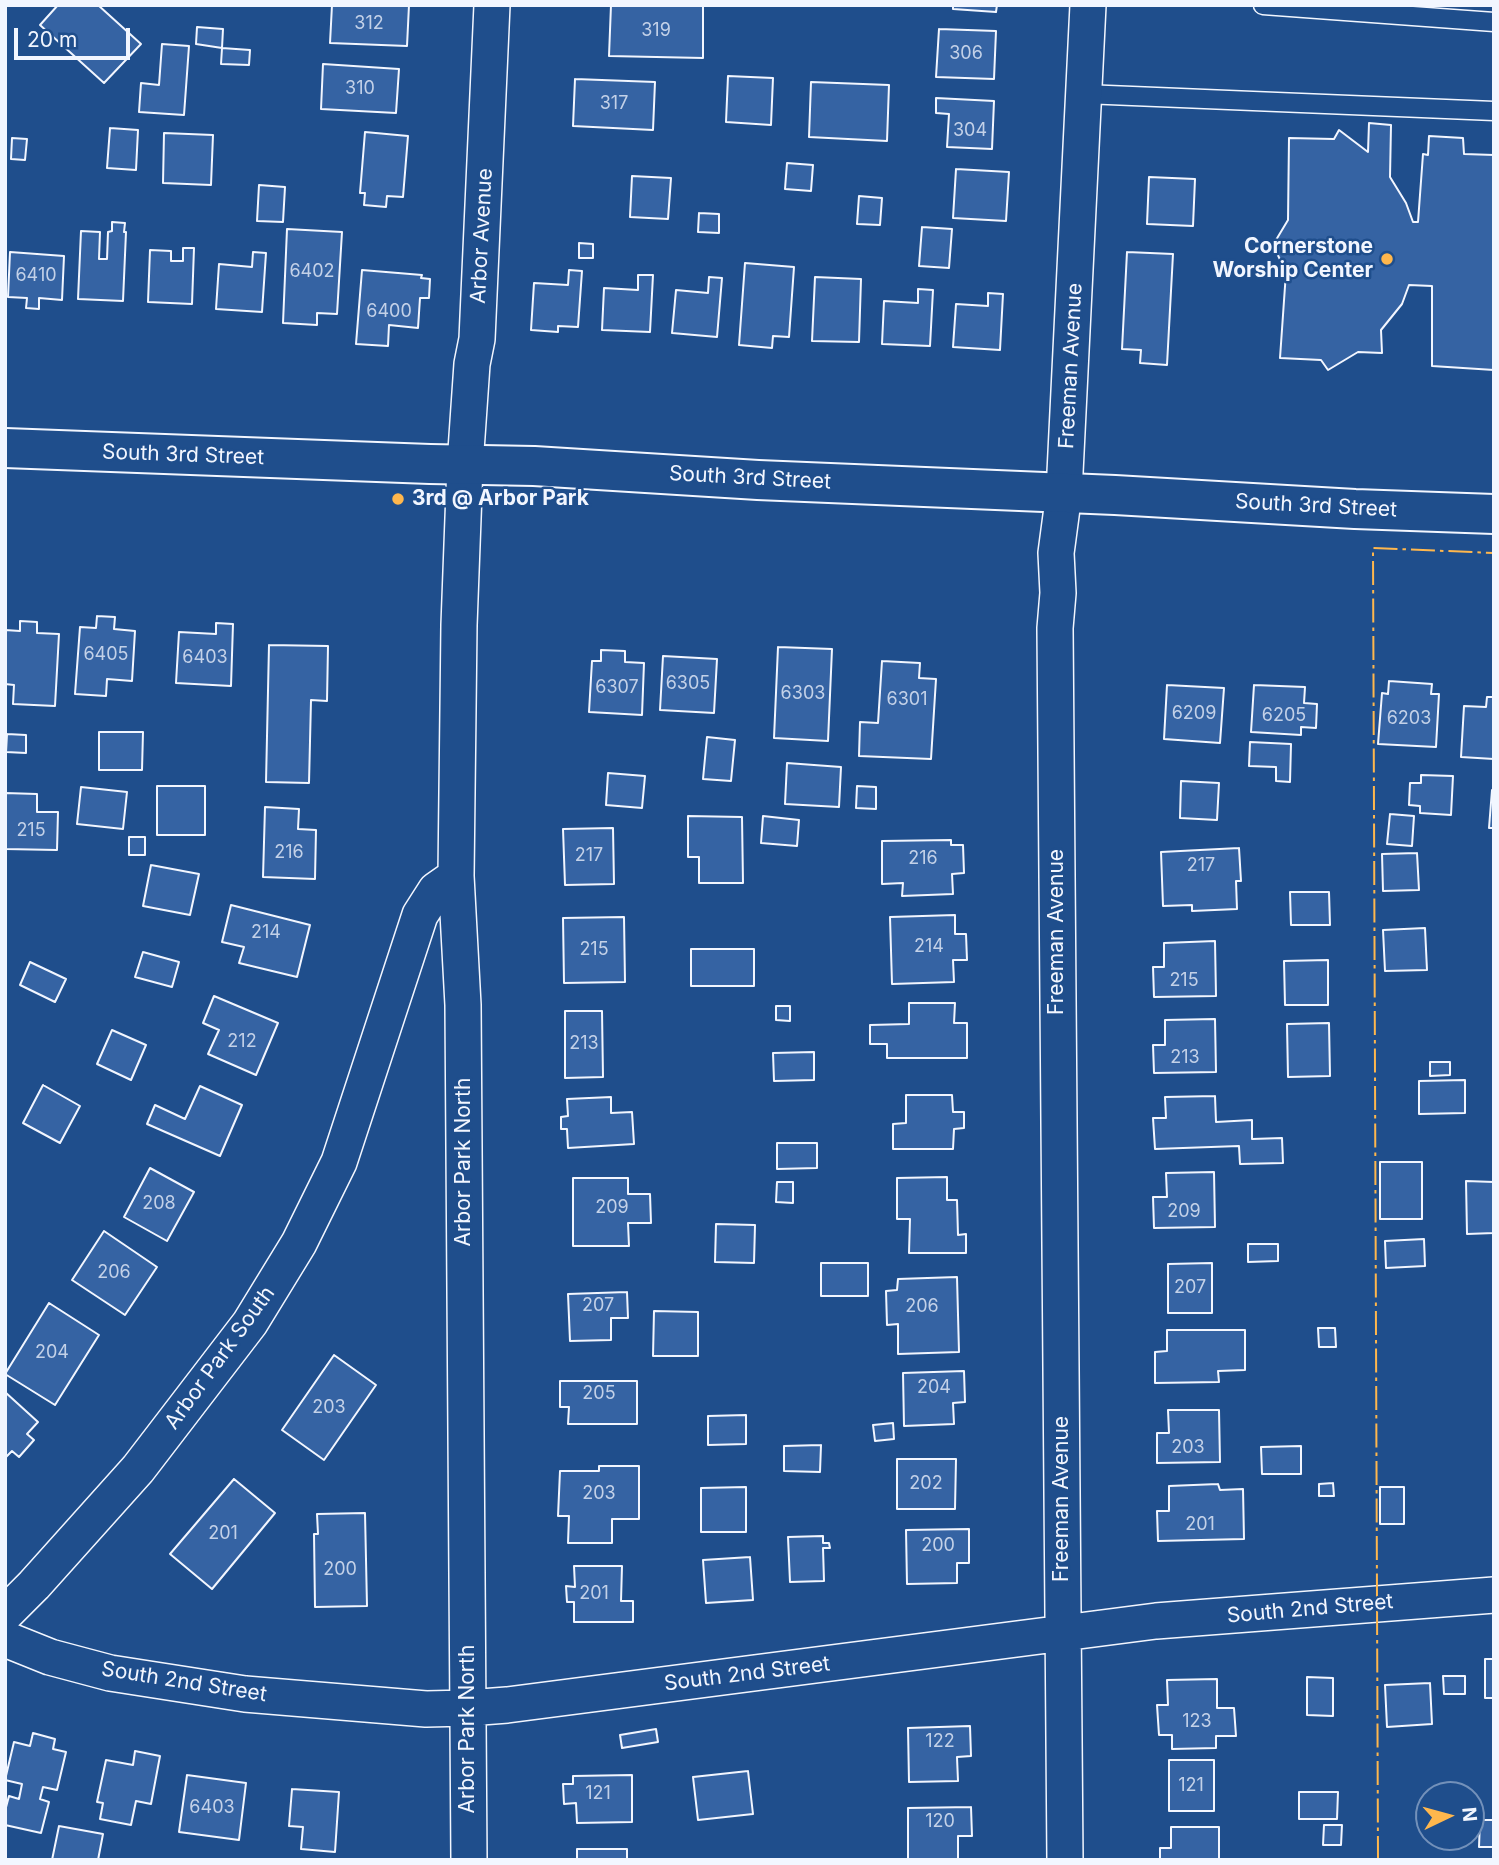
<!DOCTYPE html>
<style>
body{margin:0}
#map{position:relative;width:1499px;height:1865px;overflow:hidden;background:#1f4e8c;font-family:Inter,sans-serif}
canvas{display:block}
.frame{position:absolute;inset:0;border:7px solid #f2f6ff;pointer-events:none}
.north{position:absolute;left:1415px;top:1781px;width:70px;height:70px;box-sizing:border-box;background:#1f4e8c;border:2px solid #7391ba;border-radius:50%;rotate:85deg;font-size:19px;font-weight:700;line-height:28px;text-align:center;color:#f2f6ff}
.north::after{content:'';display:block;margin:auto;width:24px;height:32px;background:#ffb74d;clip-path:polygon(50% 0,100% 100%,50% 72%,0 100%)}
.scale{position:absolute;left:14px;top:28px;width:116px;height:32px;box-sizing:border-box;border:4px solid #f2f6ff;border-top:0;padding-left:9px;font-size:21px;line-height:24px;white-space:nowrap;color:#f2f6ff;-webkit-text-stroke:5px #1f4e8c;paint-order:stroke}
</style>
<div id="map">
<canvas width="1499" height="1865"></canvas>
<div class="frame"></div>
<div class="north">N</div>
<div class="scale">20 m</div>
</div>
<script>
const ctx = document.querySelector('canvas').getContext('2d');
ctx.lineJoin = 'round';
function fillPath(path, color) { ctx.fillStyle = color; ctx.fill(path, 'evenodd'); }
const toPath = rows => new Path2D(rows.map(r => 'M' + r).join(''));
function strokePath(path, color, width, dash) { ctx.strokeStyle = color; ctx.lineWidth = width; ctx.lineCap = dash ? 'butt' : 'round'; ctx.setLineDash(dash || []); ctx.stroke(path); }
function write(font, color, halo, rows, align = 'center') {
  ctx.font = font + ' Inter,sans-serif'; ctx.lineWidth = 5; ctx.setLineDash([]); ctx.textBaseline = 'middle'; ctx.strokeStyle = halo; ctx.fillStyle = color; for (const [text, x, y, turn = 0] of rows) {
    ctx.save(); ctx.translate(x, y); ctx.rotate((+turn || 0) * Math.PI / 180); ctx.textAlign = isNaN(turn) ? turn : align; if (halo) ctx.strokeText(text, 0, 0); ctx.fillText(text, 0, 0); ctx.restore();
  }
}
const building = toPath([
 [58,5,98,5,141,44,104,83,40,25,58,5],
 [332,5,409,5,407,46,330,43,332,5],
 [611,5,703,5,703,58,609,56,611,5],
 [953,5,997,5,996,12,953,9,953,5],
 [197,27,223,29,222,48,196,44,197,27],
 [939,29,996,31,994,79,936,77,939,29],
 [162,44,189,46,184,115,139,112,141,83,159,85,162,44],
 [222,48,250,50,249,65,221,64,222,48],
 [323,64,399,69,396,113,321,109,323,64],
 [728,76,773,78,771,125,726,122,728,76],
 [575,79,655,82,653,130,573,126,575,79],
 [811,82,889,85,887,141,809,137,811,82],
 [936,98,994,101,992,149,947,147,949,114,936,113,936,98],
 [1369,123,1391,125,1390,177,1406,203,1413,222,1418,222,1423,154,1428,155,1429,136,1463,138,1464,154,1494,155,1494,370,1432,366,1432,286,1409,285,1402,304,1381,330,1382,353,1358,352,1328,370,1321,360,1280,358,1286,272,1273,245,1288,220,1289,138,1334,139,1339,130,1368,152,1369,123],
 [110,128,138,130,136,170,107,168,110,128],
 [365,132,408,136,403,197,387,196,386,207,364,205,365,193,360,193,365,132],
 [164,133,213,135,211,185,163,183,164,133],
 [12,138,27,139,25,160,11,159,12,138],
 [787,163,813,165,811,191,785,189,787,163],
 [956,169,1009,172,1006,221,953,218,956,169],
 [632,176,671,178,668,219,630,217,632,176],
 [1149,177,1195,179,1193,226,1147,224,1149,177],
 [259,185,285,187,283,222,257,221,259,185],
 [859,196,882,198,880,225,857,224,859,196],
 [699,213,719,214,719,233,698,232,699,213],
 [112,222,125,223,124,232,126,232,123,301,78,299,81,231,100,232,99,259,107,259,108,232,112,231,112,222],
 [922,227,952,229,949,268,919,266,922,227],
 [287,229,342,232,337,314,317,313,317,325,283,323,287,229],
 [579,243,593,244,593,258,579,258,579,243],
 [183,248,194,248,192,304,148,302,150,250,171,251,171,261,183,261,183,248],
 [10,252,64,256,62,300,39,298,39,309,26,308,27,298,8,297,10,252],
 [253,252,266,253,262,312,216,309,219,264,252,267,253,252],
 [1127,252,1173,254,1167,365,1140,363,1141,350,1122,349,1127,252],
 [745,263,794,267,789,337,773,336,772,348,739,345,745,263],
 [362,270,422,275,421,278,430,279,429,298,420,298,418,328,389,325,388,346,356,344,362,270],
 [569,270,582,271,578,327,558,326,558,332,531,330,534,283,568,285,569,270],
 [638,275,653,275,650,332,602,330,604,288,638,290,638,275],
 [709,277,722,278,717,337,672,333,676,290,708,293,709,277],
 [815,277,861,279,859,342,812,341,815,277],
 [918,289,933,290,930,346,882,344,884,301,918,303,918,289],
 [988,293,1003,294,1000,350,953,347,956,304,988,306,988,293],
 [97,616,115,617,114,629,135,631,132,681,107,679,106,696,75,694,80,627,96,628,97,616],
 [20,621,37,622,37,633,59,634,55,706,13,704,14,685,5,684,5,630,20,631,20,621],
 [216,623,233,624,231,686,176,683,179,632,216,634,216,623],
 [269,645,328,646,327,701,311,700,309,783,266,782,269,645],
 [778,647,832,649,828,741,774,738,778,647],
 [601,650,625,651,625,662,644,663,642,715,589,712,592,661,601,661,601,650],
 [663,656,717,659,714,713,660,710,663,656],
 [882,661,920,663,919,678,936,679,931,759,859,756,860,722,878,723,882,661],
 [1389,681,1432,684,1431,694,1439,694,1436,747,1378,744,1382,693,1388,694,1389,681],
 [1167,685,1224,688,1220,743,1164,739,1167,685],
 [1254,685,1305,687,1304,703,1317,704,1316,728,1301,727,1301,735,1251,732,1254,685],
 [1487,697,1494,697,1494,759,1461,757,1464,706,1486,707,1487,697],
 [99,732,143,732,142,770,99,770,99,732],
 [7,734,26,735,26,753,6,752,7,734],
 [707,737,735,740,731,781,703,779,707,737],
 [1250,742,1291,744,1290,782,1276,781,1276,767,1249,766,1250,742],
 [787,763,841,767,839,807,785,804,787,763],
 [608,773,645,776,642,808,606,805,608,773],
 [1421,775,1453,776,1451,815,1420,813,1420,806,1409,805,1410,783,1421,783,1421,775],
 [1181,781,1219,783,1217,820,1180,818,1181,781],
 [157,786,205,786,205,835,157,835,157,786],
 [857,786,876,787,876,809,856,808,857,786],
 [81,787,127,792,123,829,77,824,81,787],
 [1492,790,1494,791,1494,828,1489,828,1492,790],
 [5,793,37,794,37,812,58,812,57,850,5,849,5,793],
 [265,807,299,809,298,829,316,830,315,879,263,877,265,807],
 [1390,814,1414,816,1412,846,1387,844,1390,814],
 [688,816,742,817,743,883,699,883,699,857,688,857,688,816],
 [763,816,799,820,797,846,761,843,763,816],
 [613,828,614,884,565,885,563,829,613,828],
 [129,837,145,837,145,855,129,855,129,837],
 [951,840,951,845,963,845,964,873,952,874,953,894,902,896,903,883,882,884,882,841,951,840],
 [1239,848,1241,881,1236,881,1237,909,1192,911,1192,905,1163,906,1161,852,1239,848],
 [1417,853,1419,890,1383,891,1382,854,1417,853],
 [151,865,199,874,190,915,143,906,151,865],
 [1290,892,1329,892,1330,925,1291,925,1290,892],
 [231,905,310,925,297,977,239,963,244,947,222,942,231,905],
 [955,915,955,934,966,934,967,960,953,960,954,982,892,984,890,917,955,915],
 [624,917,625,982,564,983,563,918,624,917],
 [1425,928,1427,970,1385,971,1383,930,1425,928],
 [1215,941,1216,996,1154,997,1153,967,1164,967,1164,943,1215,941],
 [691,949,754,949,754,986,691,986,691,949],
 [143,952,179,962,172,987,135,977,143,952],
 [1328,960,1328,1005,1285,1005,1284,961,1328,960],
 [30,962,66,979,55,1002,20,985,30,962],
 [214,996,278,1023,256,1075,208,1054,219,1030,203,1023,214,996],
 [909,1003,955,1003,954,1023,967,1023,967,1058,887,1058,887,1044,870,1044,870,1025,909,1024,909,1003],
 [776,1006,790,1006,790,1021,776,1020,776,1006],
 [565,1011,602,1011,603,1077,565,1078,565,1011],
 [1215,1019,1216,1072,1154,1073,1153,1045,1165,1045,1165,1020,1215,1019],
 [1329,1023,1330,1076,1288,1077,1287,1024,1329,1023],
 [112,1030,146,1045,131,1080,97,1064,112,1030],
 [814,1052,814,1080,774,1081,773,1053,814,1052],
 [1430,1062,1450,1062,1450,1075,1430,1076,1430,1062],
 [1465,1080,1465,1113,1419,1114,1419,1081,1465,1080],
 [43,1085,80,1106,60,1143,23,1123,43,1085],
 [200,1086,242,1105,220,1156,147,1124,155,1105,185,1119,200,1086],
 [906,1095,952,1095,953,1112,964,1112,964,1128,954,1129,953,1149,893,1149,893,1124,906,1123,906,1095],
 [1215,1096,1216,1122,1252,1120,1252,1139,1282,1138,1283,1163,1240,1164,1239,1146,1155,1149,1153,1118,1166,1118,1165,1097,1215,1096],
 [611,1097,611,1113,632,1112,634,1144,568,1148,567,1129,561,1129,561,1117,568,1116,567,1099,611,1097],
 [777,1143,817,1143,817,1168,777,1169,777,1143],
 [1380,1162,1422,1162,1422,1219,1380,1219,1380,1162],
 [150,1168,194,1192,167,1241,124,1217,150,1168],
 [1214,1172,1215,1227,1154,1228,1153,1197,1167,1197,1166,1173,1214,1172],
 [947,1177,947,1200,957,1200,958,1235,966,1234,966,1253,909,1253,910,1219,897,1219,897,1178,947,1177],
 [573,1178,628,1178,628,1194,650,1194,651,1223,628,1223,629,1246,573,1246,573,1178],
 [1466,1181,1494,1182,1494,1233,1467,1234,1466,1181],
 [777,1182,793,1182,793,1203,776,1202,777,1182],
 [716,1224,755,1225,754,1263,715,1262,716,1224],
 [104,1231,157,1267,125,1315,72,1280,104,1231],
 [1424,1239,1425,1266,1386,1268,1385,1241,1424,1239],
 [1248,1244,1278,1244,1278,1261,1248,1262,1248,1244],
 [821,1263,868,1263,868,1296,821,1296,821,1263],
 [1212,1263,1212,1313,1168,1313,1168,1264,1212,1263],
 [957,1277,959,1352,898,1354,898,1324,887,1325,886,1291,897,1290,898,1279,957,1277],
 [627,1292,628,1318,611,1318,611,1340,570,1341,568,1294,627,1292],
 [49,1303,99,1335,55,1405,5,1374,49,1303],
 [654,1311,698,1312,698,1356,653,1356,654,1311],
 [1318,1328,1335,1328,1336,1347,1319,1347,1318,1328],
 [1167,1330,1245,1330,1245,1370,1218,1371,1219,1382,1155,1383,1155,1352,1167,1351,1167,1330],
 [334,1355,376,1385,324,1460,282,1430,334,1355],
 [964,1371,965,1402,953,1403,954,1424,904,1426,903,1373,964,1371],
 [560,1381,637,1381,637,1424,568,1424,569,1407,560,1407,560,1381],
 [5,1392,38,1422,27,1434,34,1440,19,1457,12,1451,5,1458,5,1392],
 [1168,1410,1219,1410,1220,1462,1157,1463,1157,1433,1169,1433,1168,1410],
 [746,1415,746,1444,708,1445,708,1416,746,1415],
 [893,1423,894,1439,875,1441,873,1425,893,1423],
 [821,1445,820,1472,784,1471,784,1446,821,1445],
 [1301,1446,1301,1474,1262,1474,1261,1447,1301,1446],
 [897,1459,956,1459,955,1509,897,1509,897,1459],
 [599,1466,639,1466,639,1519,612,1519,612,1543,568,1543,569,1516,558,1516,560,1471,599,1471,599,1466],
 [234,1479,275,1513,212,1589,170,1554,234,1479],
 [1333,1483,1334,1496,1319,1496,1319,1484,1333,1483],
 [1218,1484,1220,1490,1243,1489,1244,1539,1158,1541,1157,1511,1169,1511,1169,1486,1218,1484],
 [746,1487,746,1532,701,1532,701,1488,746,1487],
 [1380,1487,1404,1487,1404,1524,1380,1524,1380,1487],
 [365,1513,367,1606,315,1607,314,1534,318,1534,317,1514,365,1513],
 [969,1529,969,1563,957,1563,957,1583,907,1584,906,1530,969,1529],
 [823,1536,823,1543,829,1543,830,1548,823,1548,824,1581,790,1582,788,1537,823,1536],
 [750,1557,753,1600,706,1603,703,1560,750,1557],
 [574,1566,622,1566,621,1601,633,1601,633,1622,574,1622,574,1602,567,1602,566,1586,575,1587,574,1566],
 [1485,1659,1494,1659,1494,1698,1485,1698,1485,1659],
 [1443,1676,1465,1676,1465,1694,1444,1694,1443,1676],
 [1307,1677,1333,1678,1333,1716,1307,1715,1307,1677],
 [1217,1679,1217,1708,1234,1708,1236,1736,1216,1736,1216,1748,1172,1749,1172,1735,1159,1735,1157,1705,1168,1705,1167,1680,1217,1679],
 [1430,1683,1432,1724,1387,1727,1385,1685,1430,1683],
 [970,1726,971,1756,957,1757,958,1781,909,1782,908,1728,970,1726],
 [656,1729,658,1742,622,1748,620,1735,656,1729],
 [33,1733,55,1739,53,1749,66,1752,57,1790,43,1787,40,1799,49,1802,41,1833,5,1825,5,1811,9,1796,19,1799,22,1784,5,1780,14,1742,30,1746,33,1733],
 [135,1751,160,1756,151,1804,136,1801,131,1825,100,1819,103,1803,97,1802,106,1760,133,1765,135,1751],
 [1169,1760,1214,1760,1214,1811,1169,1811,1169,1760],
 [748,1771,753,1814,698,1820,693,1777,748,1771],
 [187,1775,246,1783,239,1840,179,1832,187,1775],
 [632,1775,632,1822,577,1823,576,1803,564,1804,563,1784,573,1784,573,1776,632,1775],
 [292,1789,339,1792,335,1852,301,1849,303,1827,289,1826,292,1789],
 [1299,1792,1338,1792,1337,1819,1299,1819,1299,1792],
 [971,1807,972,1836,958,1836,958,1860,908,1860,908,1808,971,1807],
 [1480,1820,1494,1820,1494,1847,1479,1847,1480,1820],
 [1324,1825,1342,1825,1341,1845,1323,1845,1324,1825],
 [59,1826,103,1834,98,1860,52,1860,59,1826],
 [1171,1827,1219,1827,1219,1860,1160,1860,1160,1848,1171,1848,1171,1827],
 [577,1849,627,1849,627,1860,577,1860,577,1849]
]);
const service = toPath([
 [1263,5,1494,22],
 [1084,94,1494,111]
]);
const minor = toPath([
 [5,1614,34,1585,138,1469,250,1323,299,1243,339,1162,420,915,436,890,456,876],
 [5,1639,50,1657,110,1673,245,1694,426,1709,468,1708,507,1705,1156,1621,1494,1595],
 [469,1860,463,1005,456,876,459,625,465,465,472,364,477,339,492,5],
 [1065,1860,1055,628,1058,593,1056,553,1064,493,1088,5]
]);
const tertiary = toPath([
 [5,448,430,464,534,466,758,480,1115,495,1355,509,1494,514]
]);
const power = toPath([
 [1378,1860,1373,548,1494,553]
]);
const markers = [
 [1387,259,7,"#ffb74d"],
 [398,499,7,"#ffb74d"]
];
const numberNames = [
 ["312",369,24],
 ["319",656,31],
 ["306",966,54],
 ["310",360,89],
 ["317",614,104],
 ["304",970,131],
 ["6402",312,272],
 ["6410",36,276],
 ["6400",389,312],
 ["6405",106,655],
 ["6403",205,658],
 ["6305",688,684],
 ["6307",617,688],
 ["6303",803,694],
 ["6301",907,700],
 ["6209",1194,714],
 ["6205",1284,716],
 ["6203",1409,719],
 ["215",31,831],
 ["216",289,853],
 ["217",589,856],
 ["216",923,859],
 ["217",1201,866],
 ["214",266,933],
 ["214",929,947],
 ["215",594,950],
 ["215",1184,981],
 ["212",242,1042],
 ["213",584,1044],
 ["213",1185,1058],
 ["208",159,1204],
 ["209",612,1208],
 ["209",1184,1212],
 ["206",114,1273],
 ["207",1190,1288],
 ["207",598,1306],
 ["206",922,1307],
 ["204",52,1353],
 ["204",934,1388],
 ["205",599,1394],
 ["203",329,1408],
 ["203",1188,1448],
 ["202",926,1484],
 ["203",599,1494],
 ["201",1200,1525],
 ["201",223,1534],
 ["200",938,1546],
 ["200",340,1570],
 ["201",594,1594],
 ["123",1197,1722],
 ["122",940,1742],
 ["121",1191,1786],
 ["121",598,1794],
 ["6403",212,1808],
 ["120",940,1822]
];
const streetNames = [
 ["Arbor Avenue",482,236,-87],
 ["Freeman Avenue",1071,366,-87],
 ["South 3rd Street",183,455,2],
 ["South 3rd Street",750,478,3],
 ["South 3rd Street",1316,506,3],
 ["Freeman Avenue",1057,932,-90],
 ["Arbor Park North",464,1162,-90],
 ["Arbor Park South",220,1358,-54],
 ["Freeman Avenue",1062,1499,-90],
 ["South 2nd Street",1310,1609,-5],
 ["South 2nd Street",747,1674,-7],
 ["South 2nd Street",184,1682,9],
 ["Arbor Park North",468,1729,-90]
];
const poiNames = [
 ["Cornerstone",1373,247],
 ["Worship Center",1373,271],
 ["3rd @ Arbor Park",412,499,"left"]
];
fillPath(building, '#3563a3');
strokePath(building, '#f2f6ff', 2);
strokePath(service, '#f2f6ff', 21);
strokePath(minor, '#f2f6ff', 38);
strokePath(tertiary, '#f2f6ff', 42);
strokePath(service, '#1f4e8c', 18);
strokePath(minor, '#1f4e8c', 35);
strokePath(tertiary, '#1f4e8c', 38);
strokePath(power, '#ffb74d', 2, [24, 5, 3.5, 5]);
for (const [x, y, r, color] of markers) { const dot = new Path2D(); dot.arc(x, y, r, 0, 2 * Math.PI); ctx.fillStyle = color; ctx.fill(dot); strokePath(dot, '#1f4e8c', 2.5); }
write('18px', '#c3d1e8', null, numberNames);
write('21px', '#f2f6ff', '#1f4e8c', streetNames);
write('bold 21px', '#f2f6ff', '#1f4e8c', poiNames, 'right');
</script>
